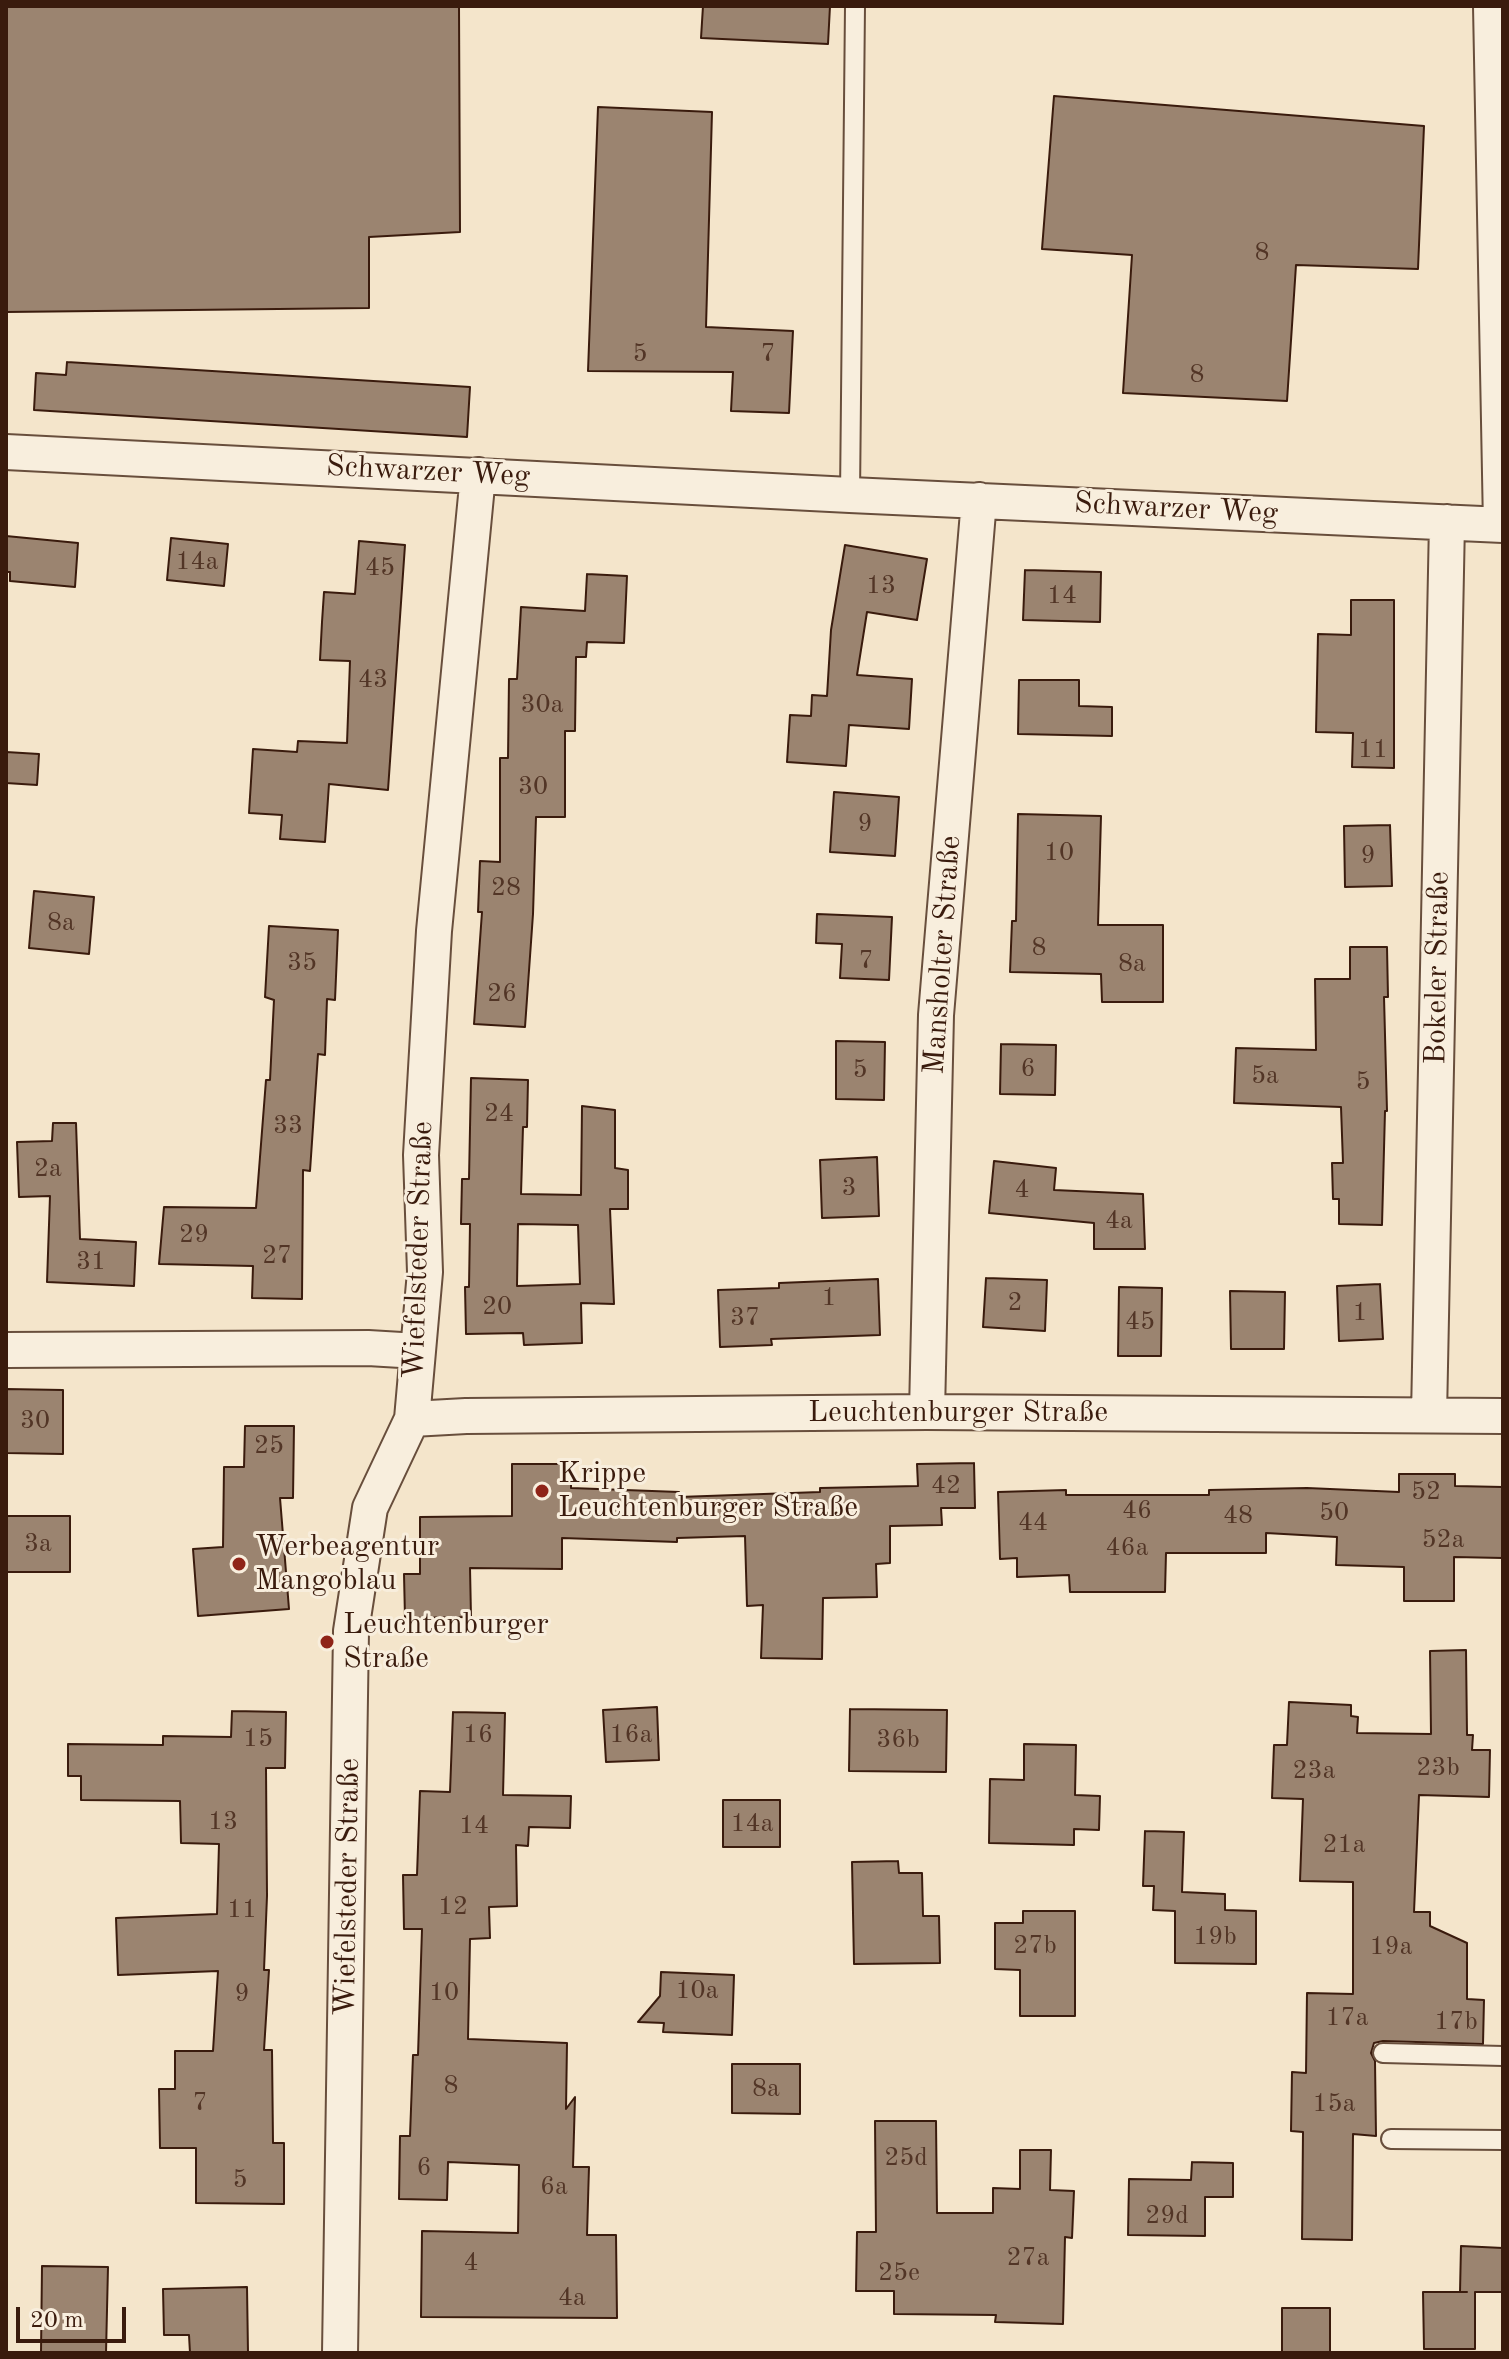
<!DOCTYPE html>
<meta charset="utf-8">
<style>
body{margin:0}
#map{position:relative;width:1509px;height:2359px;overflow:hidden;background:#f4e5cb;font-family:"Old Standard TT",serif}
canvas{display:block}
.frame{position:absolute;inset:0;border:8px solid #3a1b0d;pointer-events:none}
.scale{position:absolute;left:16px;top:2307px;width:110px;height:36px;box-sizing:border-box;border:4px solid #3a1b0d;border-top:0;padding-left:10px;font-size:24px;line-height:28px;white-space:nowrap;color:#3a1b0d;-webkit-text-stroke:6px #f8eedd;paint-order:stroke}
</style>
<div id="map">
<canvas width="1509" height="2359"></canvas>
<div class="frame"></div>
<div class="scale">20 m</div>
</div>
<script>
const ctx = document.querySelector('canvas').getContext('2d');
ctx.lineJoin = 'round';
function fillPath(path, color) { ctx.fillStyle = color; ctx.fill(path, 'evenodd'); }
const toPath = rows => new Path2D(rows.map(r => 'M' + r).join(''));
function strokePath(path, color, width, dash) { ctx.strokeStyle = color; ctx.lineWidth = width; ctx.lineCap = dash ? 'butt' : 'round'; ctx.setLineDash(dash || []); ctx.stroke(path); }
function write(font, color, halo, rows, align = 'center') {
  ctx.font = font + ' "Old Standard TT",serif'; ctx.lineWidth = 6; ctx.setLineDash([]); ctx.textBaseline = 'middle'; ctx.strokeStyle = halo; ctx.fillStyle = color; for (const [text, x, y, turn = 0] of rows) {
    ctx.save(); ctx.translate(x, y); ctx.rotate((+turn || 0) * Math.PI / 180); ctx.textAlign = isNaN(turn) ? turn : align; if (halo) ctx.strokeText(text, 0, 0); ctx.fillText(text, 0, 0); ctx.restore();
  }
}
const building = toPath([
 [6,6,459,6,460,232,369,237,369,308,6,312,6,6],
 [703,6,830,6,828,44,701,38,703,6],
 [1054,96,1424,126,1418,269,1296,265,1287,401,1123,393,1132,255,1042,249,1054,96],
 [598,107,712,112,706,327,793,331,789,413,731,411,733,372,588,371,598,107],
 [67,362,470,387,467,437,34,410,36,373,66,375,67,362],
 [6,536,78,543,75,587,10,581,10,572,6,572,6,536],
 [171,538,228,544,224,586,167,580,171,538],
 [359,541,405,545,388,790,329,784,325,842,280,839,282,815,249,813,253,749,297,752,298,741,347,743,350,661,320,660,322,622,324,592,355,594,359,541],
 [845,545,927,559,917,620,867,612,857,675,912,679,909,729,849,725,846,766,787,762,790,715,811,716,812,695,827,696,831,630,845,545],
 [1025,570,1101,572,1100,622,1023,620,1025,570],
 [587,574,627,576,624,643,587,642,586,657,576,657,575,731,565,731,565,817,536,817,533,914,525,1027,474,1024,482,912,478,912,480,861,500,862,500,758,508,758,509,679,517,679,521,607,585,611,587,574],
 [1351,600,1394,600,1394,768,1352,767,1353,733,1316,732,1318,634,1351,635,1351,600],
 [1019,680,1079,680,1079,706,1112,707,1112,736,1018,734,1019,680],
 [6,752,39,754,37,785,6,783,6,752],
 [834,792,899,797,895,856,830,852,834,792],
 [1018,814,1101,816,1098,925,1163,925,1163,1002,1102,1002,1101,974,1010,972,1012,921,1016,921,1018,814],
 [1390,825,1392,886,1345,887,1344,826,1390,825],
 [34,891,94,897,89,954,29,948,34,891],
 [817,914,892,917,889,980,840,978,842,944,816,943,817,914],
 [269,926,338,930,335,1000,327,999,325,1055,318,1054,310,1171,303,1170,302,1299,252,1298,253,1266,159,1264,164,1207,256,1208,266,1080,270,1080,274,1000,265,997,269,926],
 [1350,947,1387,947,1388,997,1384,997,1387,1111,1385,1111,1382,1225,1339,1224,1339,1199,1333,1199,1332,1163,1343,1163,1341,1107,1234,1103,1236,1048,1316,1050,1315,979,1350,979,1350,947],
 [836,1041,885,1042,884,1100,836,1099,836,1041],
 [1001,1044,1056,1045,1055,1095,1000,1094,1001,1044],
 [471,1078,528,1080,527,1127,523,1127,521,1194,581,1195,582,1106,615,1110,615,1168,628,1170,628,1209,610,1209,614,1304,581,1303,582,1343,524,1345,523,1333,466,1334,465,1287,469,1287,470,1224,461,1224,462,1179,469,1179,471,1078],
 [518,1224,578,1225,580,1284,517,1286,518,1224],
 [53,1123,76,1123,80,1239,136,1242,134,1286,47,1282,50,1196,19,1197,17,1142,52,1141,53,1123],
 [877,1157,879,1216,822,1218,820,1160,877,1157],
 [994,1161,1056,1168,1054,1190,1143,1194,1145,1249,1094,1249,1094,1223,989,1213,994,1161],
 [986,1278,1047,1280,1045,1331,983,1327,986,1278],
 [878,1279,880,1335,771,1339,772,1345,720,1347,718,1290,779,1288,779,1283,878,1279],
 [1380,1284,1383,1339,1339,1341,1337,1286,1380,1284],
 [1119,1287,1162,1288,1161,1356,1118,1356,1119,1287],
 [1230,1291,1285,1292,1284,1349,1231,1349,1230,1291],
 [6,1389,63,1390,63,1454,6,1453,6,1389],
 [245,1426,294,1426,293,1498,280,1498,289,1609,198,1616,193,1549,223,1547,224,1467,244,1467,245,1426],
 [974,1463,975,1508,941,1508,942,1525,890,1526,890,1563,876,1564,877,1597,823,1598,822,1659,761,1658,763,1605,747,1606,745,1536,677,1538,677,1542,562,1538,562,1569,470,1568,471,1617,405,1618,404,1574,420,1574,420,1517,512,1516,512,1464,571,1464,571,1488,679,1492,679,1497,820,1492,820,1488,918,1486,917,1464,974,1463],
 [1399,1474,1455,1474,1455,1486,1503,1487,1503,1558,1454,1557,1454,1601,1404,1601,1404,1567,1336,1565,1337,1537,1266,1533,1266,1553,1166,1553,1165,1592,1070,1592,1069,1575,1017,1577,1017,1558,1000,1559,998,1492,1066,1490,1066,1495,1209,1495,1209,1490,1307,1488,1399,1492,1399,1474],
 [6,1516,70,1516,70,1572,6,1572,6,1516],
 [1466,1650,1467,1735,1473,1735,1472,1750,1490,1750,1489,1797,1419,1795,1414,1912,1430,1912,1430,1926,1467,1943,1467,1999,1484,2000,1483,2044,1383,2041,1374,2043,1371,2053,1375,2061,1376,2136,1353,2134,1352,2240,1302,2239,1303,2132,1291,2131,1292,2072,1306,2073,1307,1993,1353,1994,1353,1882,1300,1881,1303,1799,1272,1798,1274,1745,1287,1745,1289,1702,1351,1705,1351,1716,1358,1717,1357,1733,1431,1734,1430,1651,1466,1650],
 [657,1707,659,1760,606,1762,603,1710,657,1707],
 [850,1709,947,1710,946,1772,849,1771,850,1709],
 [232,1711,286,1712,285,1768,266,1768,267,1896,264,1970,269,1970,264,2050,272,2050,273,2143,284,2143,284,2204,196,2203,196,2148,160,2148,159,2089,175,2089,175,2051,213,2051,218,1971,118,1975,116,1918,217,1914,219,1844,181,1843,180,1801,81,1800,81,1776,68,1776,68,1744,163,1745,163,1736,231,1737,232,1711],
 [453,1712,505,1713,503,1795,571,1796,570,1828,529,1827,528,1846,516,1845,517,1906,489,1907,490,1938,470,1939,468,2039,567,2043,566,2109,575,2097,573,2167,589,2167,587,2235,616,2235,617,2318,421,2317,422,2231,518,2233,519,2165,448,2162,447,2200,399,2199,400,2136,410,2136,413,2055,418,2055,422,1929,404,1929,403,1875,417,1875,420,1791,450,1792,453,1712],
 [1024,1744,1076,1745,1075,1795,1100,1796,1099,1830,1074,1829,1074,1845,989,1843,990,1779,1024,1780,1024,1744],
 [723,1800,780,1800,780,1847,723,1847,723,1800],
 [1145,1831,1184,1832,1182,1892,1225,1894,1225,1910,1256,1911,1256,1964,1175,1963,1175,1911,1153,1910,1154,1886,1143,1886,1145,1831],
 [898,1861,899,1873,922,1873,923,1916,939,1916,940,1963,854,1964,852,1862,898,1861],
 [1023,1911,1075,1911,1075,2016,1020,2016,1020,1970,995,1969,995,1923,1023,1923,1023,1911],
 [661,1972,734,1975,732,2035,663,2032,664,2023,638,2022,660,1996,661,1972],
 [732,2064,800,2064,800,2114,732,2113,732,2064],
 [875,2121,936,2121,937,2213,993,2213,993,2188,1020,2189,1020,2150,1051,2150,1050,2190,1074,2191,1072,2238,1065,2237,1063,2324,995,2322,996,2315,894,2314,894,2291,856,2291,857,2232,876,2232,875,2121],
 [1192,2162,1233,2163,1233,2197,1205,2197,1205,2236,1128,2235,1129,2179,1191,2180,1192,2162],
 [1461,2246,1503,2248,1503,2292,1475,2292,1475,2349,1424,2349,1423,2292,1467,2292,1460,2292,1461,2246],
 [42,2266,108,2267,106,2353,41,2353,42,2266],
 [247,2287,248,2353,190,2353,189,2335,164,2335,163,2289,247,2287],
 [1282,2308,1330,2308,1330,2353,1282,2353,1282,2308]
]);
const lane = toPath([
 [850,495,855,6],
 [1383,2053,1503,2056],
 [1391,2139,1503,2140]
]);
const street = toPath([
 [1491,6,1501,525],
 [6,452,850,495,1503,525],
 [6,1350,368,1348,418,1351],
 [927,1412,936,1015,979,500],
 [1429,1415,1447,522],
 [412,1419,466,1416,927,1412,1503,1416],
 [340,2353,351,1631,370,1508,412,1419,425,1272,421,1155,434,931,478,475]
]);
const markers = [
 [542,1491,8,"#8f2418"],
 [239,1564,8,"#8f2418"],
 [327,1642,8,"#8f2418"]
];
const numberNames = [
 ["8",1262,253],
 ["5",640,354],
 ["7",768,354],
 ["8",1197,375],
 ["14a",197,562],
 ["45",380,568],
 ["13",881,586],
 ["14",1062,596],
 ["43",373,680],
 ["30a",542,705],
 ["11",1373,750],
 ["30",533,787],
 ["9",865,824],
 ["10",1059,853],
 ["9",1368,856],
 ["28",506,888],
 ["8a",61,923],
 ["8",1039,948],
 ["7",866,961],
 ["35",302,963],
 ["8a",1132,964],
 ["26",502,994],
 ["6",1028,1069],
 ["5",860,1070],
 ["5a",1265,1076],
 ["5",1363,1082],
 ["24",499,1114],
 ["33",288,1126],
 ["2a",48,1169],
 ["3",849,1188],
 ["4",1022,1190],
 ["4a",1119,1221],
 ["29",194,1235],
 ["27",277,1256],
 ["31",91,1262],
 ["1",829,1298],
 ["2",1015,1303],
 ["20",497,1307],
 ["1",1360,1313],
 ["37",745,1318],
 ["45",1140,1322],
 ["30",35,1421],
 ["25",269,1446],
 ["42",946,1486],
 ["52",1426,1492],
 ["46",1137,1511],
 ["50",1334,1513],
 ["48",1238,1516],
 ["44",1033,1523],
 ["52a",1443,1540],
 ["3a",38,1544],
 ["46a",1127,1548],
 ["16",478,1735],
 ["16a",631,1735],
 ["15",258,1739],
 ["36b",898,1740],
 ["23b",1438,1768],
 ["23a",1314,1771],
 ["13",223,1822],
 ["14a",752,1824],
 ["14",474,1826],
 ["21a",1344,1845],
 ["12",453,1907],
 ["11",242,1910],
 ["19b",1215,1937],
 ["27b",1035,1946],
 ["19a",1391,1947],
 ["10a",697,1991],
 ["10",444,1993],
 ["9",242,1994],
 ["17a",1347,2018],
 ["17b",1456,2022],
 ["8",451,2086],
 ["8a",766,2089],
 ["7",200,2103],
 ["15a",1334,2104],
 ["25d",906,2158],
 ["6",424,2168],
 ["5",240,2180],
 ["6a",554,2187],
 ["29d",1167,2216],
 ["27a",1028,2258],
 ["4",471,2263],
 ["25e",899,2273],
 ["4a",572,2298]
];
const streetNames = [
 ["Schwarzer Weg",428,472,3],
 ["Schwarzer Weg",1176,509,3],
 ["Mansholter Straße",943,955,-86],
 ["Bokeler Straße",1438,968,-89],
 ["Wiefelsteder Straße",419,1250,-88],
 ["Leuchtenburger Straße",958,1413],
 ["Wiefelsteder Straße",348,1887,-89]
];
const poiNames = [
 ["Krippe",558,1474],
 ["Leuchtenburger Straße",558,1508],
 ["Werbeagentur",255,1547],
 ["Mangoblau",255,1581],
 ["Leuchtenburger",343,1625],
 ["Straße",343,1659]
];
fillPath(building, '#9b8470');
strokePath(building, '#3a1b0d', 2);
strokePath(lane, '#684e3c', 22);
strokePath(street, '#684e3c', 38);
strokePath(lane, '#f8eedd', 18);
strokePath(street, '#f8eedd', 34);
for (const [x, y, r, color] of markers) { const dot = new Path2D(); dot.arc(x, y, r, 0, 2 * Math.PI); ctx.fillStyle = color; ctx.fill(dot); strokePath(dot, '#f8eedd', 3); }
write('26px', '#523526', null, numberNames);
write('30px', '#3a1b0d', '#f8eedd', streetNames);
write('30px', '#3a1b0d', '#f8eedd', poiNames, 'left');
</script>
